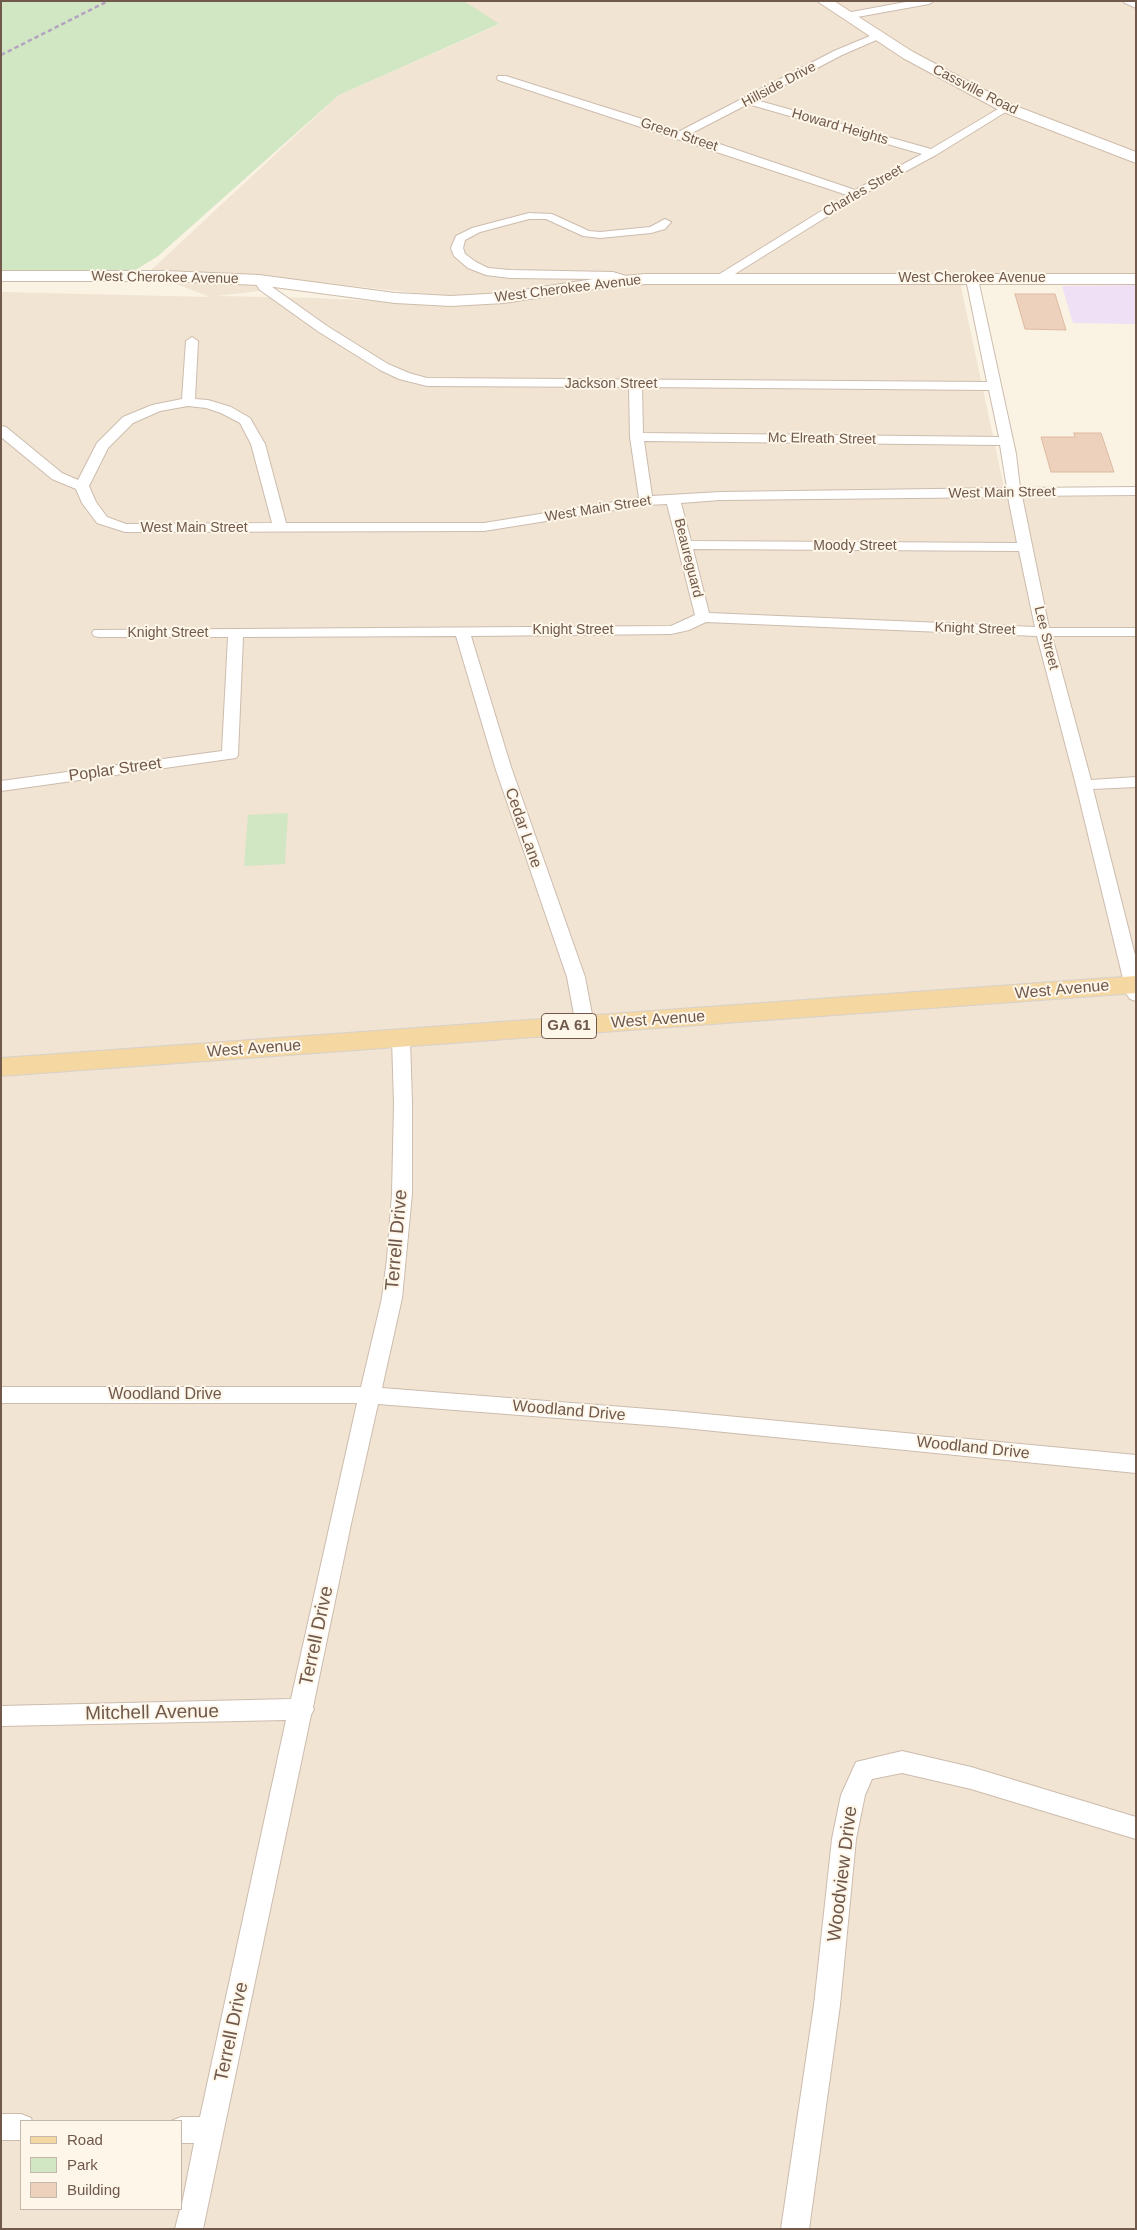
<!DOCTYPE html>
<style>
body{margin:0}
#map{position:relative;width:1137px;height:2230px;overflow:hidden;background:#faf2e3;font-family:Arial,sans-serif}
canvas{display:block}
.frame{position:absolute;inset:0;border:2px solid #70594b;pointer-events:none}
.legend{position:absolute;left:20px;top:2120px;width:162px;height:90px;box-sizing:border-box;background:#fdf6e9;border:1px solid #c5b7aa;margin:0;padding:6px 9px;list-style:none;font-size:15px;color:#70594b}
.legend li{display:flex;align-items:center;gap:10px;height:25px}
.legend b{width:25px;border:1px solid #c5b7aa}
</style>
<div id="map">
<canvas width="1137" height="2230"></canvas>
<div class="frame"></div>
<ul class="legend">
<li><b style="height:6px;background:#f4d7a1"></b>Road</li>
<li><b style="height:14px;background:#d1e6c3"></b>Park</li>
<li><b style="height:14px;background:#edd1bd"></b>Building</li>
</ul>
</div>
<script>
const ctx = document.querySelector('canvas').getContext('2d');
ctx.lineJoin = 'round';
function fillPath(path, color) { ctx.fillStyle = color; ctx.fill(path, 'evenodd'); }
const toPath = rows => new Path2D(rows.map(r => 'M' + r).join(''));
function strokePath(path, color, width, dash) { ctx.strokeStyle = color; ctx.lineWidth = width; ctx.lineCap = dash ? 'butt' : 'round'; ctx.setLineDash(dash || []); ctx.stroke(path); }
function write(font, color, halo, rows, align = 'center') {
  ctx.font = font + ' Arial,sans-serif'; ctx.lineWidth = 4; ctx.setLineDash([]); ctx.textBaseline = 'middle'; ctx.strokeStyle = halo; ctx.fillStyle = color; for (const [text, x, y, turn = 0] of rows) {
    ctx.save(); ctx.translate(x, y); ctx.rotate((+turn || 0) * Math.PI / 180); ctx.textAlign = isNaN(turn) ? turn : align; if (halo) ctx.strokeText(text, 0, 0); ctx.fillText(text, 0, 0); ctx.restore();
  }
}
const residential = toPath([
 [464,1,1136,1,1136,276,709,274,663,275,464,298,324,283,217,296,315,298,460,305,618,285,960,282,1006,497,1136,496,1136,2229,1,2229,1,292,210,297,148,273,339,95,498,25],
 [21,2121,181,2121,181,2209,21,2209]
]);
const education = toPath([
 [1136,285,1136,324,1073,323,1062,286]
]);
const green = toPath([
 [1,1,464,1,499,24,339,95,158,256,134,271,1,270],
 [288,813,285,864,244,866,248,815]
]);
const building = toPath([
 [1015,294,1055,294,1066,330,1025,329,1015,294],
 [1074,433,1101,433,1114,472,1051,472,1041,437,1075,437,1074,433]
]);
const street = toPath([
 [911,1,934,1,929,4,846,19,841,16,846,13,911,1],
 [1123,1,1136,1,1136,8,1125,3,1123,1],
 [877,33,881,34,881,38,842,55,756,100,931,149,1003,106,1011,106,1012,108,936,155,860,196,722,282,716,278,718,275,847,195,498,80,497,78,498,76,506,76,680,131,834,51,877,33],
 [748,104,922,154,855,190,690,134,748,104],
 [529,213,552,214,589,231,600,232,650,227,665,219,671,222,665,229,651,233,600,238,583,236,546,219,529,219,480,232,465,240,463,248,465,254,476,262,488,268,510,270,613,272,629,277,631,280,625,284,599,279,510,278,486,275,468,268,454,256,451,248,456,236,472,228,529,213],
 [972,275,978,279,1016,454,1020,488,1136,487,1136,495,1022,496,1049,628,1136,628,1136,636,1052,636,1091,780,1136,777,1136,787,1093,789,1136,959,1136,1001,1130,999,1127,995,1076,785,1037,636,706,622,689,630,671,634,471,636,511,767,585,977,594,1025,591,1029,585,1031,579,1029,576,1025,567,977,495,767,456,636,243,637,238,755,236,758,1,791,1,781,222,751,228,637,99,637,94,636,92,633,94,630,671,626,695,615,667,504,646,505,484,531,125,532,97,523,82,503,76,489,52,479,1,437,1,426,6,427,62,473,78,480,97,443,123,417,152,405,182,399,186,341,192,337,198,341,195,399,208,400,231,407,250,418,265,444,286,523,484,523,639,498,630,437,629,387,427,386,399,379,380,370,319,332,260,290,253,280,255,277,263,277,268,284,327,326,388,364,409,373,427,378,987,382,966,279,972,275],
 [642,387,989,390,999,437,643,433,642,387],
 [188,406,206,408,221,413,240,423,251,444,272,523,126,524,107,517,96,502,89,486,108,448,133,423,160,411,188,406],
 [644,441,1000,445,1007,488,720,492,652,496,644,441],
 [1008,497,1017,543,691,541,681,503,720,500,1008,497],
 [693,549,1019,551,1035,627,709,613,693,549],
 [401,1033,407,1035,410,1039,412,1103,412,1194,402,1298,382,1388,674,1411,1136,1455,1136,1473,674,1427,378,1404,351,1524,313,1707,314,1709,311,1715,203,2229,175,2229,180,2209,181,2209,194,2143,181,2143,181,2121,171,2121,181,2117,200,2117,286,1720,1,1726,1,1706,291,1699,357,1403,1,1403,1,1387,361,1387,382,1298,387,1259,392,1194,394,1103,392,1039,395,1035,401,1033],
 [902,1751,971,1767,1136,1817,1136,1839,971,1789,902,1773,872,1779,865,1795,856,1839,840,2005,809,2229,781,2229,814,2005,832,1839,841,1795,856,1762,902,1751],
 [1,2114,21,2114,31,2118,32,2121,21,2121,21,2140,1,2140,1,2114]
]);
const secondary = toPath([
 [817,1,834,1,913,52,1013,105,1136,152,1136,163,1001,111,903,58,817,1],
 [1,271,165,271,259,275,395,293,451,296,504,293,600,278,646,274,1136,274,1136,284,646,284,600,288,504,303,451,306,395,303,259,285,165,281,1,281,1,271]
]);
const primary = toPath([
 [1136,976,1136,993,1,1076,1,1058,1136,976]
]);
const rail = toPath([
 [1,55,108,1]
]);
const farStreetnames = [
 ["Hillside Drive",779,85,-28],
 ["Cassville Road",975,90,27],
 ["Howard Heights",840,127,16],
 ["Green Street",679,135,18],
 ["Charles Street",863,191,-30],
 ["West Cherokee Avenue",165,278,1],
 ["West Cherokee Avenue",972,278],
 ["West Cherokee Avenue",568,289,-7],
 ["Jackson Street",611,384],
 ["Mc Elreath Street",822,439,1],
 ["West Main Street",1002,493,-1],
 ["West Main Street",598,509,-9],
 ["West Main Street",194,528],
 ["Moody Street",855,546],
 ["Beaureguard",688,558,76],
 ["Knight Street",975,629,2],
 ["Knight Street",573,630],
 ["Knight Street",168,633],
 ["Lee Street",1046,638,76]
];
const shields = [
 [569,1026,55]
];
const shieldNames = [
 ["GA 61",569,1026]
];
const streetNames = [
 ["Poplar Street",115,770,-8],
 ["Cedar Lane",523,828,71],
 ["West Avenue",1062,990,-5],
 ["West Avenue",658,1020,-4],
 ["West Avenue",254,1049,-4],
 ["Woodland Drive",165,1395],
 ["Woodland Drive",569,1411,5],
 ["Woodland Drive",973,1448,6]
];
const nearStreetnames = [
 ["Terrell Drive",397,1240,-85],
 ["Terrell Drive",317,1636,-78],
 ["Mitchell Avenue",152,1713,-1],
 ["Woodview Drive",843,1874,-83],
 ["Terrell Drive",232,2032,-78]
];
fillPath(residential, '#f1e4d2');
fillPath(education, '#efe0f6');
fillPath(green, '#d1e6c3');
fillPath(building, '#edd1bd');
strokePath(building, '#deb99f', 1);
strokePath(street, '#cdbcae', 2);
strokePath(secondary, '#cfbcab', 2);
strokePath(primary, '#d7d1cd', 2);
fillPath(street, '#fff');
fillPath(secondary, '#fff');
fillPath(primary, '#f4d7a1');
strokePath(rail, '#b5a3c2', 2.5, [4.5, 3]);
write('14px', '#70594b', '#fdf6e9', farStreetnames);
for (const [x, y, w] of shields) { const box = new Path2D(); box.roundRect(x - w / 2, y - 12.5, w, 25, 4); ctx.fillStyle = '#fdf6e9'; ctx.fill(box); strokePath(box, '#70594b', 1); }
write('bold 15px', '#70594b', null, shieldNames);
write('16px', '#70594b', '#fdf6e9', streetNames);
write('19px', '#70594b', '#fdf6e9', nearStreetnames);
</script>
